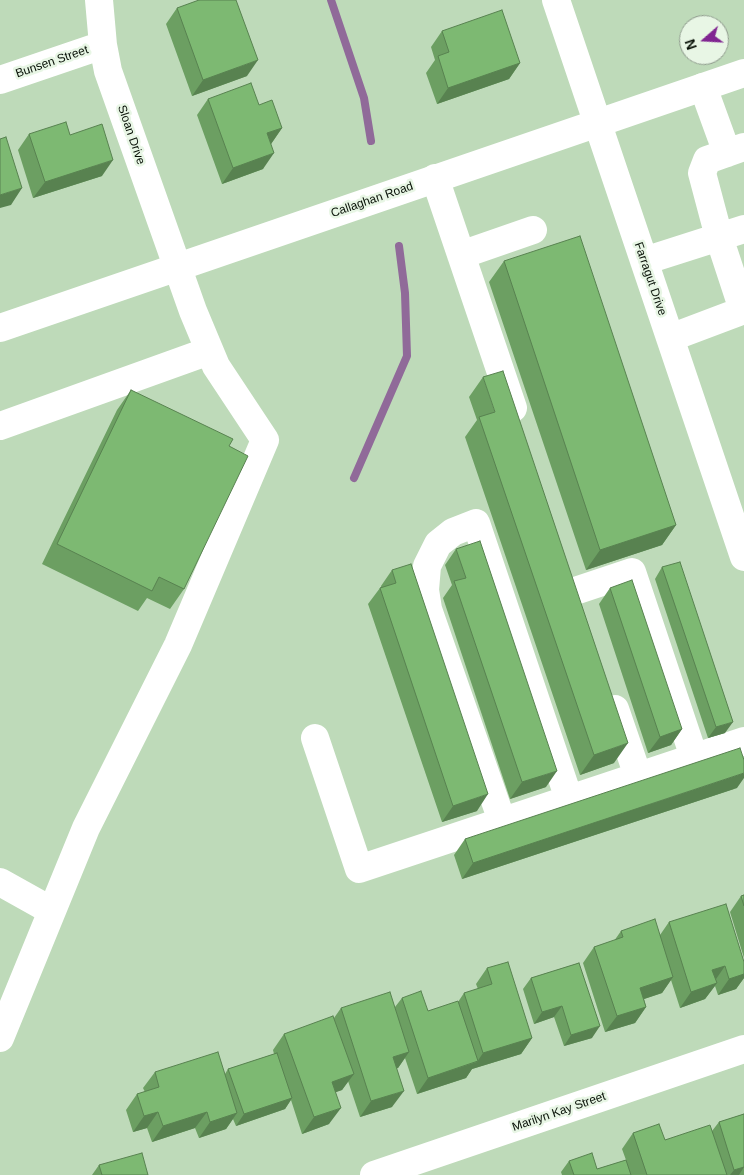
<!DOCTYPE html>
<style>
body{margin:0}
#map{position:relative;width:744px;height:1175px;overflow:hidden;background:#bedab9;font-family:Arial,sans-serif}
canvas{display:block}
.north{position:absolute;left:679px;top:15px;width:50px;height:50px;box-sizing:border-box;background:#e8f6e5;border:1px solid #8e9a8c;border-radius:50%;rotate:251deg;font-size:14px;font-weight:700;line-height:20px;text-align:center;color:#081107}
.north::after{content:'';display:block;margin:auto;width:18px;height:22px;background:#802591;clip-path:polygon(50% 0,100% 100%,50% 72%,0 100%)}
</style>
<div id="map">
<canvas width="744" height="1175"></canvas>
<div class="north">N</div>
</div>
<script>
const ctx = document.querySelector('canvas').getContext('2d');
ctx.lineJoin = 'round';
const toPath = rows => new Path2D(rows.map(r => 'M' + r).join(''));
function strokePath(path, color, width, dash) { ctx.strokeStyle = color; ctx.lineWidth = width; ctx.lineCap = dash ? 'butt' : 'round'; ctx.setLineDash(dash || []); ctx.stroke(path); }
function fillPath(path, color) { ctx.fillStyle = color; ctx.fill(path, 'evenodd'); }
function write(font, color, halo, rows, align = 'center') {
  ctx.font = font + ' Arial,sans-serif'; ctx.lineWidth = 5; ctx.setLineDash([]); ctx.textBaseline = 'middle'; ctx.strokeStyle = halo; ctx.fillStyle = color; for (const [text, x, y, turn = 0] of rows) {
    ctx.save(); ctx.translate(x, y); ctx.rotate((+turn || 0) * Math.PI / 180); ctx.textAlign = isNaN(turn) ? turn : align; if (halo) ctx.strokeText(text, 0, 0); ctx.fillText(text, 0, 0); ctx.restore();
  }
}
const stream = toPath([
 [331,0,364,98,371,141],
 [354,478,407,356,405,293,399,246]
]);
const minor = toPath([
 [556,0,744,557],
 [0,80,103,45],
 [703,87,727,153],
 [435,178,513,408],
 [461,255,533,230],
 [644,261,744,229],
 [743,310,719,237,702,173,707,160,744,147],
 [670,338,744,310],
 [0,426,209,351],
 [575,591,632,572,694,757],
 [615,709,638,776],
 [315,738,359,869,744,741],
 [502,821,428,609,425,590,427,566,438,544,453,532,476,523,569,799],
 [0,882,52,911],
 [0,1038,86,828,178,645,265,440,216,366,193,311,108,71,103,45,99,0],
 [374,1175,744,1049]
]);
const major = toPath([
 [0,328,744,73]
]);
const wall = toPath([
 [177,8,247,76,192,96,166,24],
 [442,31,520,63,509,79,437,104,426,73,435,60,431,47],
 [208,99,259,105,282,128,271,144,263,169,222,184,197,115],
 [29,134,70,135,102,176,33,198,18,150],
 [504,261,676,525,662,545,586,570,489,282],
 [483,377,614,763,580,775,465,437,477,420,469,397],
 [131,390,229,446,184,589,170,609,147,598,138,611,42,564,117,410],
 [456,549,546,787,510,799,443,598,452,585,445,565],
 [662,567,725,733,708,738,655,579],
 [392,570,477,811,442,822,368,604,380,588,381,587,381,586],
 [610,588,682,729,671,745,648,753,599,604],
 [737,788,462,879,454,855,465,839],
 [744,895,744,958,730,912,741,896],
 [669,922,744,962,744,978,736,989,718,995,715,986,705,999,680,1008,671,980,662,993,644,999,646,1007,635,1023,605,1032,583,963,594,947,614,941,621,931,660,935],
 [579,963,592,1038,564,1046,554,1017,534,1024,523,989,531,978],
 [487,968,532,1038,521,1054,472,1069,466,1078,417,1094,405,1058,398,1068,397,1068,392,1107,360,1117,348,1081,342,1090,335,1092,329,1124,302,1134,291,1100,285,1109,236,1126,233,1119,226,1129,199,1138,195,1128,152,1142,147,1128,133,1132,126,1110,137,1094,145,1092,143,1088,155,1072,225,1074,228,1069,274,1054,273,1050,284,1034,334,1018,341,1008,395,1007,402,998,428,1011,458,1002,464,993,478,989,476,984],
 [744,1114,744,1175,562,1175,561,1172,569,1161,597,1169,626,1160,622,1149,633,1133,665,1140,712,1131,719,1122],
 [99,1165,148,1175,92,1175]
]);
const shadedWall = toPath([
 [258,60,247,76,192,96,203,80],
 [520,63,509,79,437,104,448,88],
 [282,128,271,144,267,133],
 [274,153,263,169,222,184,233,168],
 [113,160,102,176,33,198,45,182],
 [22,188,11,205,0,208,0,195],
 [676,525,662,545,586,570,600,550],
 [733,722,725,733,708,738,716,727],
 [682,729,671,745,648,753,660,737],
 [628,743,614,763,580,775,594,755],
 [557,771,546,787,510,799,522,782],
 [744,773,744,778,737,788,462,879,473,863],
 [488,794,477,811,442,822,453,806],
 [725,966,714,982,712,970],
 [744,974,744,978,736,989,718,995,729,979],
 [673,977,662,993,629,1004,640,988],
 [717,983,705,999,680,1008,691,992],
 [562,1006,554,1017,534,1024,542,1012],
 [646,1007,635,1023,605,1032,617,1016],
 [600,1026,592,1038,564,1046,571,1035],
 [532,1038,521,1054,472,1069,466,1078,417,1094,428,1078,477,1062,483,1053],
 [409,1052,398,1068,382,1073,393,1057],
 [354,1074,342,1090,320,1098,332,1082],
 [404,1091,392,1107,360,1117,371,1101],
 [292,1098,285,1109,236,1126,244,1114],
 [341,1108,329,1124,302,1134,314,1117],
 [158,1112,147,1128,133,1132,144,1116],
 [207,1112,195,1128,152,1142,163,1126],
 [237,1113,226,1129,199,1138,210,1122],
 [744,1167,739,1175,730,1175,734,1170]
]);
const building = toPath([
 [199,0,236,0,258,60,203,80,177,8,199,0],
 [502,10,520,63,448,88,438,56,449,52,442,31,502,10],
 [251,83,259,105,272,100,282,128,267,133,274,153,233,168,208,99,251,83],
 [66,122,70,135,102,124,113,160,45,182,29,134,66,122],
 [6,137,22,188,0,195,0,139,6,137],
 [580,236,676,525,600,550,504,261,580,236],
 [503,371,628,743,594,755,479,417,495,412,483,377,503,371],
 [131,390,233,439,229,446,248,456,184,589,159,577,152,591,57,544,131,390],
 [480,541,557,771,522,782,454,581,466,578,456,549,480,541],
 [680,562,733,722,716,727,662,567,680,562],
 [411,564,488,794,453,806,380,588,396,583,392,570,411,564],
 [632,580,682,729,660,737,610,588,632,580],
 [740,748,744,760,744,773,473,863,465,839,740,748],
 [744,895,744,906,741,896,744,895],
 [726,904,744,962,744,974,729,979,725,966,712,970,717,983,691,992,669,922,726,904],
 [655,919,673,977,640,988,646,1007,617,1016,594,947,623,937,621,931,655,919],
 [508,962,532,1038,483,1053,464,993,492,984,487,968,508,962],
 [579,963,600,1026,571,1035,562,1006,542,1012,531,978,579,963],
 [421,991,428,1011,458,1001,478,1061,428,1078,402,998,421,991],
 [390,992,409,1052,393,1057,404,1091,371,1101,341,1008,390,992],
 [333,1016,354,1074,332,1082,341,1108,314,1117,284,1034,333,1016],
 [218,1052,237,1113,210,1122,207,1112,163,1126,158,1112,144,1116,137,1094,159,1087,155,1072,218,1052],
 [277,1053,292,1098,244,1114,228,1069,277,1053],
 [744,1114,744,1167,734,1170,719,1122,744,1114],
 [659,1124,665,1140,710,1125,727,1175,647,1175,633,1133,659,1124],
 [142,1153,148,1175,102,1175,99,1165,142,1153],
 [592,1153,597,1169,626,1160,631,1175,574,1175,569,1161,592,1153]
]);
const streetNames = [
 ["Bunsen Street",52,62,-19],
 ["Sloan Drive",131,135,71],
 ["Callaghan Road",372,200,-19],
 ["Farragut Drive",650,279,71],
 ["Marilyn Kay Street",559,1112,-19]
];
strokePath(stream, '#906a99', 8);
strokePath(minor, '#fff', 28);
strokePath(major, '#fff', 28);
fillPath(wall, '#6c9f62');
fillPath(shadedWall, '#588250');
fillPath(building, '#7db972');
strokePath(building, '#588250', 1);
write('12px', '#081107', '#e8f6e5', streetNames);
</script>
